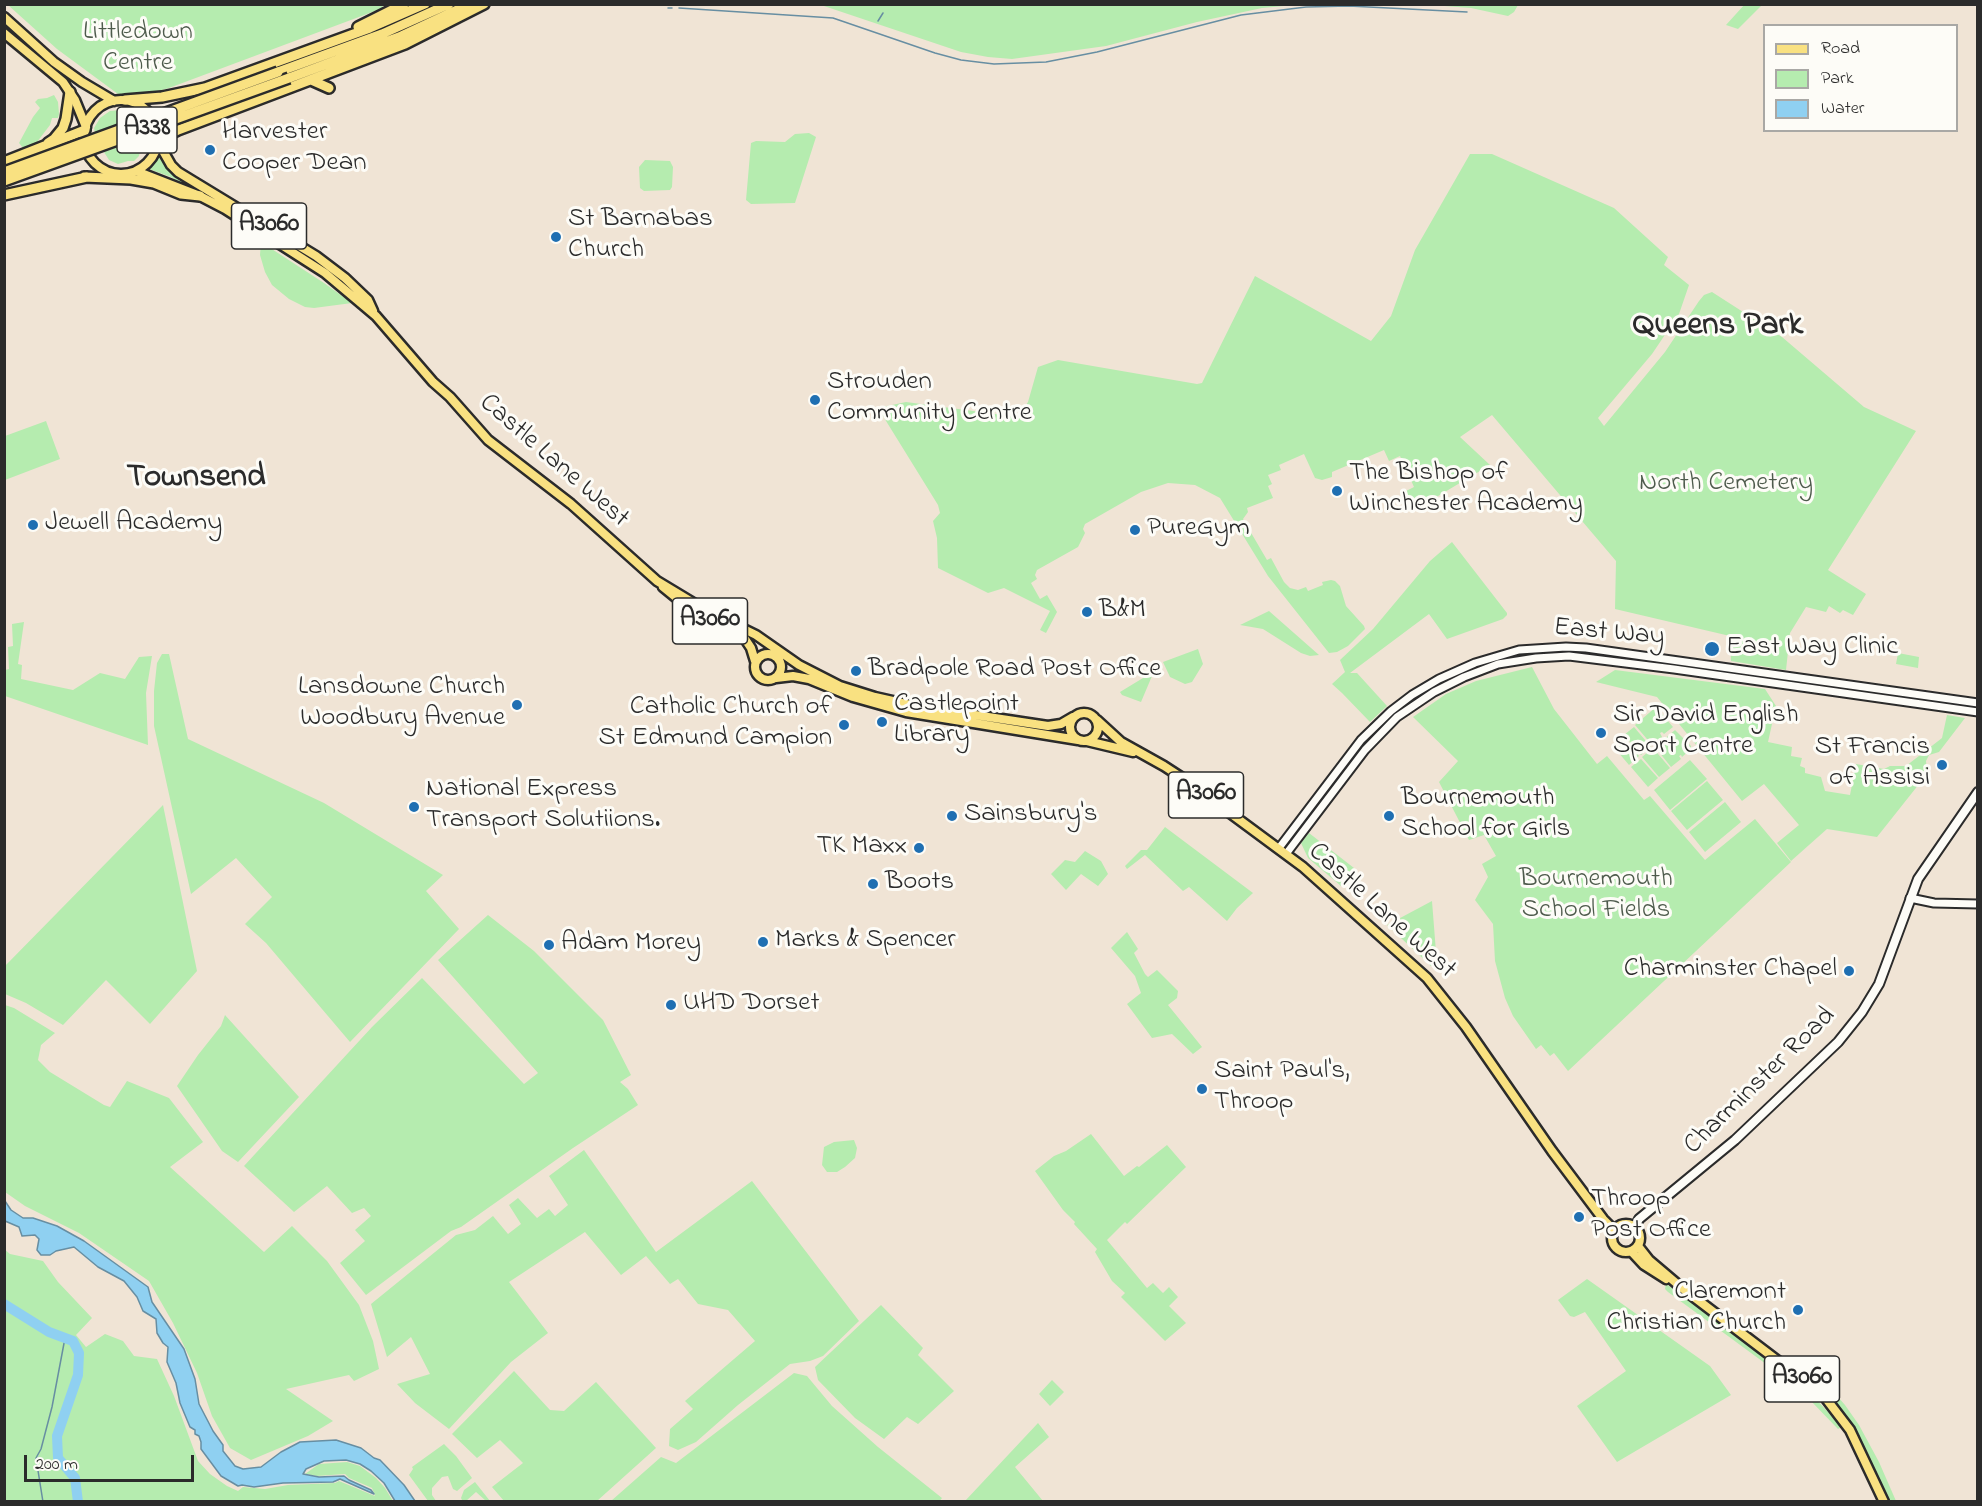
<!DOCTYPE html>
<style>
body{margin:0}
#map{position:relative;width:1982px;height:1506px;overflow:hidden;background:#f0e4d5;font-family:"Indie Flower",sans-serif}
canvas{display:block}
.frame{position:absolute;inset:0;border:6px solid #2b2b2b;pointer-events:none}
.legend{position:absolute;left:1763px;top:24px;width:195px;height:108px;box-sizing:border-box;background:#fdfcf7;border:2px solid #a9a8a5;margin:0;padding:8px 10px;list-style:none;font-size:18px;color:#2b2b2b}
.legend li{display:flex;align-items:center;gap:12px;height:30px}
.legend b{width:30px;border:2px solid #a9a8a5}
.scale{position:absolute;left:24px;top:1455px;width:170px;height:27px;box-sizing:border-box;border:3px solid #2b2b2b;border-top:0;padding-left:8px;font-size:18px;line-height:21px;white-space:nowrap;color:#2b2b2b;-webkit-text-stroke:4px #fdfcf7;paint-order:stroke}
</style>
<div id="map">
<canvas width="1982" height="1506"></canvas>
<div class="frame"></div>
<ul class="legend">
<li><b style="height:8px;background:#f9e181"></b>Road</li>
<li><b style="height:16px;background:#b5ecaf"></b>Park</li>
<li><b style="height:16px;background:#8fd0f1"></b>Water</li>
</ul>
<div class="scale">200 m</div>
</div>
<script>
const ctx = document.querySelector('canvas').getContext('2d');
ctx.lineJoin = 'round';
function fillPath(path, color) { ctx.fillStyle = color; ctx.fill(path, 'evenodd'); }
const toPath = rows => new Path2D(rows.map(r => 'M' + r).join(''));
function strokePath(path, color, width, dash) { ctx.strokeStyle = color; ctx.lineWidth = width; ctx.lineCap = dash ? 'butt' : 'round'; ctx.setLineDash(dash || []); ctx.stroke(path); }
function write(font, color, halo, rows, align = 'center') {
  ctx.font = font + ' "Indie Flower",sans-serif'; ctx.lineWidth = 6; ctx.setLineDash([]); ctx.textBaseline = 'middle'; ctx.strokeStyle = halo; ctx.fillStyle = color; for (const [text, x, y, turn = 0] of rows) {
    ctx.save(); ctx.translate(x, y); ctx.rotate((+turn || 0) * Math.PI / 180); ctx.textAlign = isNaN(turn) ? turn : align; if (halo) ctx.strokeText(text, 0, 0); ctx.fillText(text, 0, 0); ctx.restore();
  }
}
const green = toPath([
 [382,4,383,8,169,88,141,96,118,94,57,49,8,5],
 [1745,4,1762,5,1738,29,1726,25],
 [821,5,821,4,1295,5,1262,8,1197,22,1106,46,1012,59,988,57,961,52],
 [1431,5,1518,5,1514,12,1508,16,1471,8],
 [54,95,58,102,59,114,58,118,52,118,50,125,34,146,24,149,19,143,33,117,40,108,35,102,38,99,47,98],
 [120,110,131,113,135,117,95,133,94,128,100,118,110,111],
 [809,133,816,137,795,203,751,204,746,200,751,143,756,141,785,142,795,134],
 [139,139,141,146,139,156,134,161,128,161,118,164,109,160,104,152],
 [160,150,164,161,168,168,204,192,202,194,171,177,146,168],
 [1470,154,1492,154,1614,208,1668,257,1664,265,1689,285,1679,314,1652,354,1598,418,1604,426,1665,352,1699,301,1704,295,1712,292,1782,337,1864,407,1916,431,1828,570,1866,594,1853,615,1843,610,1840,613,1829,606,1826,612,1806,607,1790,633,1786,670,1731,661,1730,636,1615,609,1616,561,1492,415,1460,437,1490,465,1413,511,1404,492,1414,487,1400,456,1389,461,1384,450,1332,472,1332,477,1322,480,1315,478,1304,454,1279,465,1281,470,1268,475,1272,484,1268,486,1273,498,1247,508,1248,512,1243,519,1267,560,1271,558,1284,582,1290,588,1298,590,1306,587,1308,591,1323,585,1322,582,1331,580,1335,581,1340,586,1346,606,1364,626,1365,629,1348,646,1337,652,1329,653,1268,576,1220,498,1195,485,1168,483,1141,492,1085,524,1083,529,1085,533,1078,547,1037,570,1035,575,1037,579,1031,583,1040,599,1047,595,1057,612,1046,633,1040,630,1050,611,1004,588,988,593,938,568,937,538,933,521,940,513,938,505,878,408,906,402,1018,417,1028,402,1038,367,1058,360,1197,384,1202,383,1255,276,1371,341,1391,316,1415,250],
 [645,160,670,161,673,167,672,187,670,190,644,191,640,188,639,167],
 [261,242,324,283,352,303,314,308,305,307,289,299,272,285,265,272,260,255],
 [46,421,60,459,5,480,5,436],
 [1452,542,1507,613,1507,615,1503,619,1447,639,1429,614,1350,673,1357,673,1387,706,1370,722,1342,693,1332,684,1345,672,1340,660,1373,629,1430,561],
 [1269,611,1319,655,1310,656,1301,653,1263,629,1240,625],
 [24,622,18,664,22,665,21,679,73,690,100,673,125,679,139,657,152,656,146,693,148,745,5,696,5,670,9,669,8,647,13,646,12,624],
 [1198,649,1203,664,1192,682,1185,684,1170,677,1163,662],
 [1898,653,1919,657,1918,668,1896,664],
 [162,654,169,654,188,739,324,803,443,875,426,891,459,929,350,1042,266,943,245,924,272,897,236,858,191,894,154,726,154,691,157,663],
 [1532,667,1554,709,1597,764,1607,756,1644,800,1650,796,1705,860,1755,819,1791,862,1568,1071,1554,1053,1550,1056,1541,1045,1536,1049,1513,1016,1505,998,1495,961,1493,924,1475,900,1488,877,1482,864,1496,856,1484,835,1469,840,1439,782,1458,761,1413,717,1446,694,1476,681],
 [1615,670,1765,689,1776,706,1768,742,1792,747,1791,756,1802,758,1800,766,1805,768,1805,773,1821,777,1825,791,1850,795,1856,764,1884,769,1890,766,1906,766,1942,738,1947,715,1965,718,1939,752,1929,755,1926,761,1927,774,1877,837,1827,829,1791,861,1777,843,1799,825,1764,784,1742,801,1657,697,1596,682],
 [1152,676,1141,702,1122,695,1120,692,1143,678],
 [1656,707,1673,727,1664,734,1662,732,1660,733,1662,737,1652,745,1635,725],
 [1634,727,1651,747,1641,755,1624,735],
 [1675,730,1691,746,1691,749,1682,757,1681,755,1679,756,1681,759,1671,767,1655,747],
 [1622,737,1639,756,1629,765,1612,745],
 [1653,748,1670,768,1659,777,1642,757],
 [1641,759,1658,778,1648,787,1631,767],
 [1690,760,1707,779,1670,810,1654,790],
 [1707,781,1723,800,1687,830,1671,811],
 [1725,802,1741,822,1705,852,1689,832],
 [163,805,197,971,150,1024,106,980,63,1025,26,1003,5,994,5,966],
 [1165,827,1253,893,1237,908,1227,921,1189,887,1183,891,1145,855,1127,869,1125,866,1141,850,1147,850],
 [1309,833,1354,868,1341,886,1308,858,1301,843],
 [1085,851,1101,861,1108,874,1098,886,1081,874,1066,890,1051,874,1065,860,1075,862],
 [1432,901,1437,965,1431,966,1387,925],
 [488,915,534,951,603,1020,631,1075,620,1082,628,1089,638,1105,573,1148,461,1227,451,1231,366,1295,340,1263,365,1241,355,1230,371,1216,364,1208,352,1213,327,1186,294,1212,244,1166,372,1027,422,978,524,1084,538,1073,438,960],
 [1127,932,1138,949,1134,953,1145,974,1148,977,1157,970,1178,991,1177,998,1168,1005,1202,1047,1193,1054,1172,1034,1152,1038,1127,1004,1141,993,1135,976,1111,948],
 [5,1005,14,1008,55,1033,41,1045,38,1060,50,1072,104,1105,110,1107,127,1081,169,1098,203,1142,170,1167,264,1252,292,1226,327,1261,359,1305,373,1341,379,1369,354,1381,349,1375,286,1389,333,1421,308,1436,251,1460,230,1448,212,1416,197,1373,173,1323,149,1281,79,1233,25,1206,5,1192],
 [225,1015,299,1097,238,1162,222,1151,177,1086,198,1055,221,1026],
 [1091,1134,1124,1176,1137,1166,1139,1167,1167,1145,1186,1167,1127,1224,1125,1222,1107,1240,1147,1288,1153,1283,1163,1293,1169,1287,1178,1297,1169,1306,1186,1323,1165,1341,1121,1297,1125,1293,1112,1281,1095,1252,1097,1249,1074,1224,1075,1222,1063,1210,1035,1171,1054,1156,1066,1151],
 [854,1140,857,1148,855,1158,845,1167,837,1172,827,1172,822,1165,824,1147,834,1142],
 [584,1150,656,1252,752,1181,859,1321,823,1356,810,1361,790,1364,738,1405,696,1442,678,1450,669,1446,670,1429,693,1409,685,1401,755,1341,728,1310,698,1304,678,1279,670,1284,646,1256,621,1275,585,1232,509,1282,548,1333,511,1362,449,1429,415,1403,397,1384,430,1374,411,1337,387,1357,371,1304,456,1235,475,1230,493,1216,508,1234,521,1224,509,1205,518,1198,537,1218,549,1209,555,1216,568,1205,549,1176],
 [4,1249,10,1254,43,1261,58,1282,92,1318,76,1335,86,1347,105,1334,123,1341,134,1356,157,1359,174,1396,198,1461,210,1474,227,1486,238,1491,243,1487,265,1489,288,1485,335,1483,339,1481,375,1496,372,1488,349,1478,345,1474,317,1476,305,1474,319,1464,347,1462,360,1466,376,1478,385,1488,393,1501,5,1501],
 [1587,1279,1710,1366,1731,1395,1617,1462,1577,1406,1626,1371,1585,1312,1574,1317,1570,1316,1558,1300],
 [1666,1284,1692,1301,1774,1363,1774,1366,1769,1366,1766,1364,1668,1292,1665,1289],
 [881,1305,923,1348,918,1355,954,1391,918,1424,907,1417,884,1439,855,1418,818,1380,815,1367],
 [1804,1367,1830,1388,1845,1405,1859,1425,1879,1462,1896,1501,1890,1501,1853,1425,1803,1370],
 [1783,1368,1814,1397,1841,1426,1840,1428,1838,1429,1810,1400,1781,1374,1780,1369],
 [514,1371,550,1410,564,1411,596,1382,656,1448,597,1501,504,1501,492,1487,523,1463,500,1440,477,1458,452,1434],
 [794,1373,807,1376,832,1406,878,1447,942,1498,939,1502,611,1501,661,1457,676,1463],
 [1052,1380,1064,1392,1050,1406,1039,1394],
 [1038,1423,1049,1437,1015,1467,1043,1501,965,1501],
 [444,1444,456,1456,472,1478,457,1491,453,1489,448,1476,442,1477,432,1488,432,1495,436,1501,428,1501,409,1475,413,1469,412,1467],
 [475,1482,490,1501,486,1501,476,1492,466,1501,462,1500,461,1498,464,1490]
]);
const water = toPath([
 [5,1201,11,1210,23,1218,33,1218,57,1226,84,1241,148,1287,152,1302,184,1349,195,1379,199,1404,213,1431,223,1445,223,1451,235,1466,243,1469,261,1467,281,1452,300,1442,336,1440,361,1448,374,1458,380,1460,404,1485,415,1501,395,1501,384,1483,371,1471,360,1464,346,1460,324,1461,306,1469,303,1474,319,1477,344,1476,349,1480,371,1490,374,1494,340,1479,333,1482,283,1483,254,1487,242,1485,238,1486,221,1476,201,1449,201,1442,199,1436,195,1434,195,1430,190,1427,180,1403,176,1383,167,1362,168,1347,163,1343,157,1333,156,1319,143,1311,137,1297,124,1281,98,1267,74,1247,56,1251,50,1255,41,1255,37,1250,39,1239,35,1235,22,1236,19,1227,5,1221,5,1201]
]);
const stream = toPath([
 [668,8,672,8],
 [679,8,833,18,935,53,961,60,994,64,1046,62,1097,52,1241,15,1306,7,1349,6,1467,12],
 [878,21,883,13],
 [43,1502,36,1458,41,1449,52,1407,65,1338]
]);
const river = toPath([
 [4,1304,49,1332,73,1341,79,1353,78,1375,57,1436,58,1458,75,1478,78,1502]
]);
const tertiary = toPath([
 [1279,848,1361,740,1391,711,1412,695,1439,679,1475,663,1519,650,1566,647,1586,648,1978,703],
 [1286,854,1365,750,1397,717,1434,692,1464,677,1498,664,1536,658,1569,656,1674,669,1978,712],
 [1910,898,1934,903,1978,904]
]);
const secondary = toPath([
 [1635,1227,1639,1219,1735,1140,1838,1042,1862,1012,1879,984,1918,879,1978,792]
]);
const primary = toPath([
 [4,17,54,62,82,82,114,101],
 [4,33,63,82,75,100,86,127],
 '84 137a37 37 0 1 1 74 0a37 37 0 1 1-74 0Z',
 [158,142,171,165,178,172,316,256,345,278,368,300,373,311],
 [136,171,200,196,225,209,325,273,376,316,433,382,450,397,488,440,571,504,657,581,705,610,756,635,799,665,840,686,875,697,915,706,1048,726,1061,724,1073,717],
 [663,587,690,609,745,639,751,648,755,661],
 '755 667a13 13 0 1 1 26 0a13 13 0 1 1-26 0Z',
 [776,678,793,676,809,679,853,697,906,712,1078,740],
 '1070 727a14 14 0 1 1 28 0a14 14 0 1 1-28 0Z',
 [1097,720,1121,742,1164,766,1184,779,1303,867,1427,978,1466,1027,1552,1151,1603,1219,1614,1230],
 [1087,741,1133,752],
 '1612 1238a14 14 0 1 1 28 0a14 14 0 1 1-28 0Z',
 [1638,1246,1649,1260,1682,1288,1824,1396,1850,1430,1884,1502],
 [1631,1251,1644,1265,1666,1279]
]);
const trunk = toPath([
 [358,27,404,4],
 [278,72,382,34,449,4],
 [289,78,399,37,470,4],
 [311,80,329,88],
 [125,100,162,97,205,88,370,28,425,4],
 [158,140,178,130,405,44,484,4],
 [48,143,54,139,63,128,66,119,70,92],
 [4,162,85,130],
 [84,177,131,179,154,183,181,194,200,196],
 [4,195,87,177]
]);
const trunkBridge = toPath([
 [4,172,278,72],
 [4,181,289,78]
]);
const markers = [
 [210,150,6,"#1f6fb2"],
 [556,237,6,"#1f6fb2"],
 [815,400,6,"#1f6fb2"],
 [1337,491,6,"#1f6fb2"],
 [33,525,6,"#1f6fb2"],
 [1135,530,6,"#1f6fb2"],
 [1087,612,6,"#1f6fb2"],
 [1712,649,8,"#1f6fb2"],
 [856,671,6,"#1f6fb2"],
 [517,705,6,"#1f6fb2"],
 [882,722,6,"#1f6fb2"],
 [844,725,6,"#1f6fb2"],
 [1601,733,6,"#1f6fb2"],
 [1942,765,6,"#1f6fb2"],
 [414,807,6,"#1f6fb2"],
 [952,816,6,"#1f6fb2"],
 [1389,816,6,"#1f6fb2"],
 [919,848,6,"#1f6fb2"],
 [873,884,6,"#1f6fb2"],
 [763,942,6,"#1f6fb2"],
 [549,945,6,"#1f6fb2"],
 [1849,971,6,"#1f6fb2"],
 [671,1005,6,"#1f6fb2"],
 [1202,1089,6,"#1f6fb2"],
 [1579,1217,6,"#1f6fb2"],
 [1798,1310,6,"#1f6fb2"]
];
const shields = [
 [147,130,60],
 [269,226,75],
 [710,621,75],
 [1206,795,75],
 [1802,1379,75]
];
const shieldNames = [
 ["A338",147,130],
 ["A3060",269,226],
 ["A3060",710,621],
 ["A3060",1206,795],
 ["A3060",1802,1379]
];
const parkNames = [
 ["Littledown",138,34],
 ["Centre",138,65],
 ["North Cemetery",1726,485],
 ["Bournemouth",1596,881],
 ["School Fields",1596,912]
];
const poiNames = [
 ["Harvester",222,134],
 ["Cooper Dean",222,165],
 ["St Barnabas",568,221],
 ["Church",568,252],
 ["Strouden",827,384],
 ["Community Centre",827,415],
 ["The Bishop of",1349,475],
 ["Winchester Academy",1349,506],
 ["Jewell Academy",45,525],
 ["PureGym",1147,530],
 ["B&M",1099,612],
 ["East Way Clinic",1726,649],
 ["Bradpole Road Post Office",868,671],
 ["Lansdowne Church",505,689,"right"],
 ["Woodbury Avenue",505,720,"right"],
 ["Castlepoint",894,706],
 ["Library",894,737],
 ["Catholic Church of",832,709,"right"],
 ["St Edmund Campion",832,740,"right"],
 ["Sir David English",1613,717],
 ["Sport Centre",1613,748],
 ["St Francis",1930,749,"right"],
 ["of Assisi",1930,780,"right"],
 ["National Express",426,791],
 ["Transport Solutiions.",426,822],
 ["Bournemouth",1401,800],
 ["School for Girls",1401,831],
 ["Sainsbury's",964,816],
 ["TK Maxx",907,848,"right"],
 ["Boots",885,884],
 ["Marks & Spencer",775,942],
 ["Adam Morey",561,945],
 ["Charminster Chapel",1837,971,"right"],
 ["UHD Dorset",683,1005],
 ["Saint Paul's,",1214,1073],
 ["Throop",1214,1104],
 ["Throop",1591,1201],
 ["Post Office",1591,1232],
 ["Claremont",1786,1294,"right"],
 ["Christian Church",1786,1325,"right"]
];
const streetNames = [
 ["Castle Lane West",553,462,41],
 ["East Way",1609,634,5],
 ["Castle Lane West",1381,912,42],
 ["Charminster Road",1761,1082,-44]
];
const districtNames = [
 ["Queens Park",1718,328],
 ["Townsend",196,480]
];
fillPath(green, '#b5ecaf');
fillPath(water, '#8fd0f1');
strokePath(water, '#678ea2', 1.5);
strokePath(stream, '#678ea2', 1.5);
strokePath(river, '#8fd0f1', 10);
strokePath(tertiary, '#2b2b2b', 11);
strokePath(secondary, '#2b2b2b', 12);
strokePath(primary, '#2b2b2b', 13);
strokePath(trunk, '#2b2b2b', 14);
strokePath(tertiary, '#fdfcf7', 7);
strokePath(secondary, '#fdfcf7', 8);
strokePath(primary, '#f9e181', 8);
strokePath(trunk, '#f9e181', 9);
strokePath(trunkBridge, '#2b2b2b', 14, []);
strokePath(trunkBridge, '#f9e181', 9);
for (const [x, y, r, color] of markers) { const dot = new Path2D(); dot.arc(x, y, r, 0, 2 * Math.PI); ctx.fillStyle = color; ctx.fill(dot); strokePath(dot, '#fdfcf7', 2); }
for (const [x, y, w] of shields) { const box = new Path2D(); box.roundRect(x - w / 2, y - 23, w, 46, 4.5); ctx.fillStyle = '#fdfcf7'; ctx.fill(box); strokePath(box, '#2b2b2b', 1.5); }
write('bold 26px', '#2b2b2b', null, shieldNames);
write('27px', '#4e5b4c', '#fdfcf7', parkNames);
write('27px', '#2b2b2b', '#fdfcf7', poiNames, 'left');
write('27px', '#2b2b2b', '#fdfcf7', streetNames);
write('bold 33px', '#2b2b2b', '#fdfcf7', districtNames);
</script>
